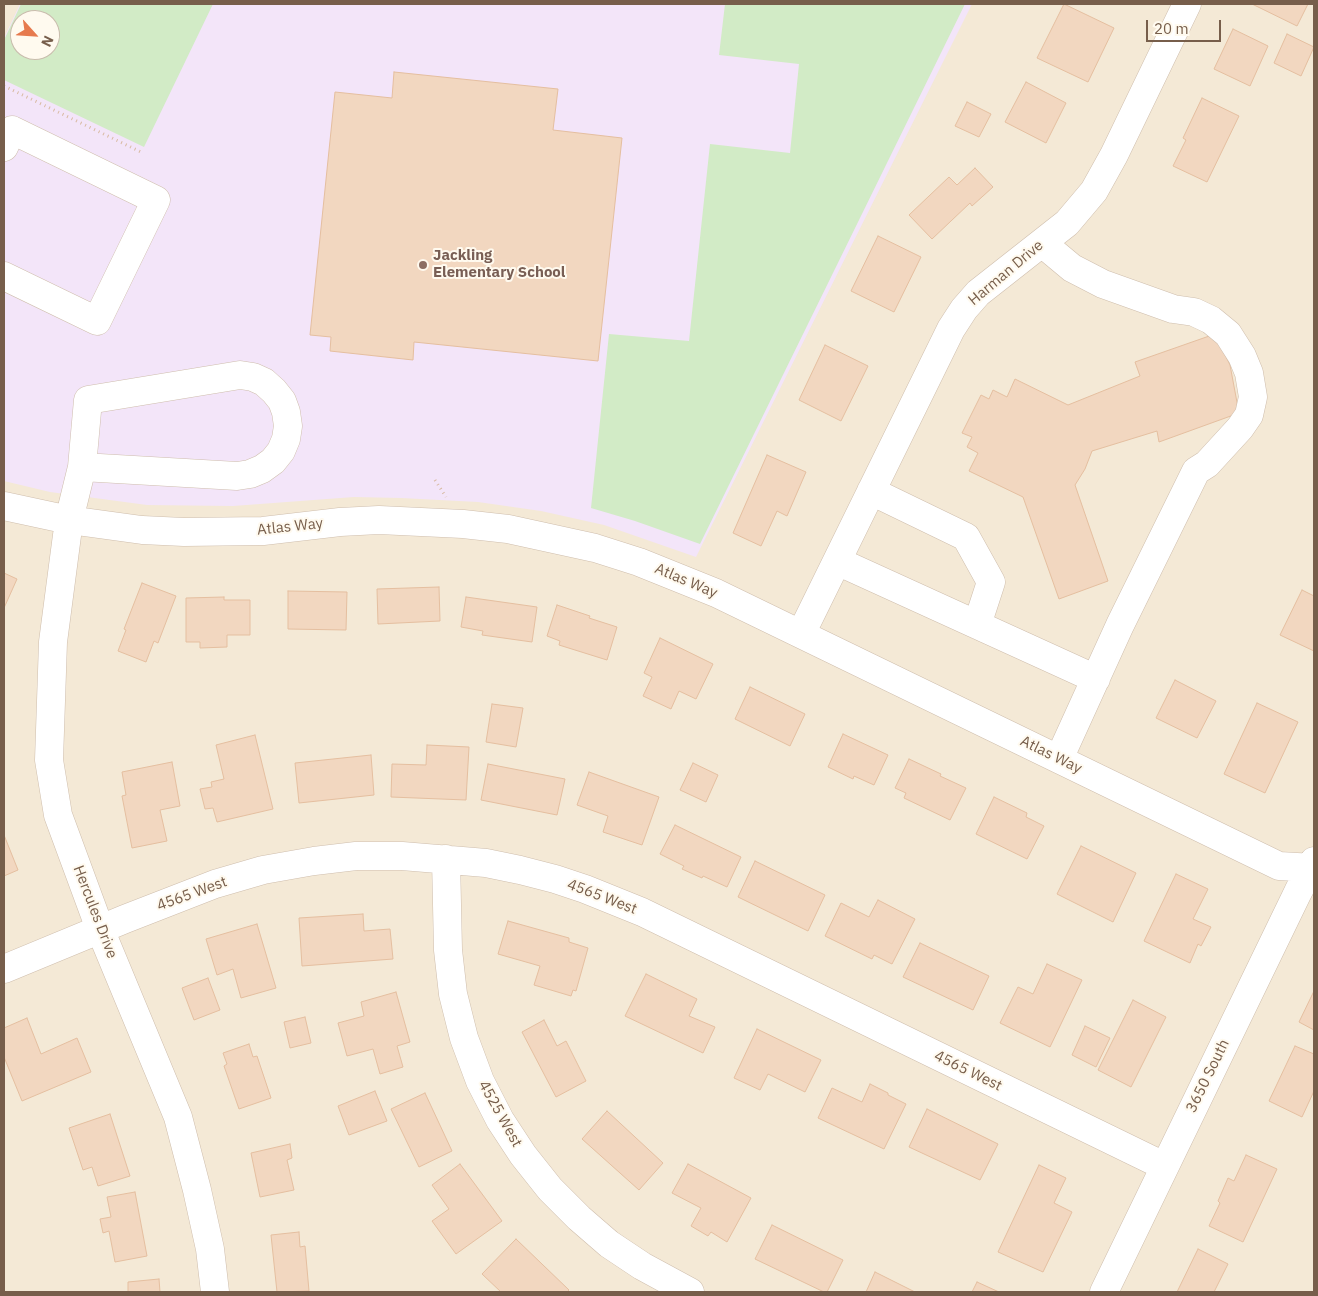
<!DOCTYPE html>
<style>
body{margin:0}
#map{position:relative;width:1318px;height:1296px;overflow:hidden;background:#fdf6e8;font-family:"IBM Plex Sans",sans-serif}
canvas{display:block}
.frame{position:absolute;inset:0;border:5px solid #775e4b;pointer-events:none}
.north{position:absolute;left:10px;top:10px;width:50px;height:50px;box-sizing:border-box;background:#fffaef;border:1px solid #c9bcad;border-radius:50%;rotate:116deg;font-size:14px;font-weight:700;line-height:20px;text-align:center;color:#775e4b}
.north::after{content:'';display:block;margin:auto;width:18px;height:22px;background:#e67a4e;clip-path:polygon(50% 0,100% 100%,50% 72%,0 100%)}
.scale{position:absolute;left:1146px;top:20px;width:75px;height:22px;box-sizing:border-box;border:2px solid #775e4b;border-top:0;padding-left:6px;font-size:15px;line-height:18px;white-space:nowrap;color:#775e4b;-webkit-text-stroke:4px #fffaef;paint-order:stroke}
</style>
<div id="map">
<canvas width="1318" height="1296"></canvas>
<div class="frame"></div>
<div class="north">N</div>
<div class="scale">20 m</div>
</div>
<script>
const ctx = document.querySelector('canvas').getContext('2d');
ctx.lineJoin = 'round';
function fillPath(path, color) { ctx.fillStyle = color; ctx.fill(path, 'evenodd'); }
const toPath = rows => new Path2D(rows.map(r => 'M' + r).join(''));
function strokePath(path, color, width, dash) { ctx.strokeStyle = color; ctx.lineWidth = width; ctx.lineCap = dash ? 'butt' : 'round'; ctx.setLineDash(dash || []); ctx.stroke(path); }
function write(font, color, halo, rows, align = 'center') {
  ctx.font = font + ' "IBM Plex Sans",sans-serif'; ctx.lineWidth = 4; ctx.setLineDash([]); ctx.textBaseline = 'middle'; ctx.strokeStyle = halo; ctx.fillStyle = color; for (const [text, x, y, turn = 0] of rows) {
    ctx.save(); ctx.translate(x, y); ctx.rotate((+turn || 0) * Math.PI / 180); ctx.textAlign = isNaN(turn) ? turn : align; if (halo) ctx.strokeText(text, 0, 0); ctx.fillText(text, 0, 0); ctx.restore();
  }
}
const residential = toPath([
 [4,4,1314,4,1314,1292,4,1292],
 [20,20,50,20,50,50,20,50]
]);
const education = toPath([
 [20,4,972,4,696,557,604,525,541,511,478,502,401,498,354,497,233,506,147,505,50,492,4,481,4,38],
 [20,20,50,20,50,50,20,50]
]);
const green = toPath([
 [21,4,213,4,144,147,4,80,4,40],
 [20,20,50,20,50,50,20,50],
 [725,4,965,4,700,544,635,521,591,508,609,334,689,341,710,144,790,153,799,64,719,55]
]);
const building = toPath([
 [1064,4,1114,28,1088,82,1037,58,1064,4],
 [1252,4,1308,4,1297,26,1252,4],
 [1233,29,1268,46,1250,86,1214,69,1233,29],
 [1287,34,1314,47,1301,76,1274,63,1287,34],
 [394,72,558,89,553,130,622,138,598,361,414,342,413,360,330,351,331,337,310,335,335,92,392,98,394,72],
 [1026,82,1066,103,1046,143,1005,122,1026,82],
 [1202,98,1239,116,1207,182,1173,166,1186,140,1183,138,1202,98],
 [967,102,991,114,979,137,955,126,967,102],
 [975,168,993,187,972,206,970,203,932,239,909,215,949,177,957,185,975,168],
 [878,236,921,257,894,312,851,291,878,236],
 [1215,334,1230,365,1239,413,1159,442,1157,431,1092,451,1085,469,1075,485,1108,581,1059,599,1023,497,969,471,978,453,967,447,972,437,962,433,981,395,989,399,993,390,1007,397,1015,379,1068,405,1140,376,1135,362,1215,334],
 [825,345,868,366,841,421,799,400,825,345],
 [767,455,806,472,787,516,777,511,761,546,733,533,767,455],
 [4,573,17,579,4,608,4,573],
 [142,583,176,596,158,643,154,641,146,662,118,651,126,630,124,629,142,583],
 [439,587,440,621,378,624,377,589,439,587],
 [1302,590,1314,596,1314,651,1280,635,1302,590],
 [288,591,347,592,346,630,288,629,288,591],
 [224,597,224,600,250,600,250,635,227,635,227,647,200,648,200,642,186,642,186,598,224,597],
 [466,597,537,607,532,642,482,635,483,631,461,627,466,597],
 [557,605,590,616,589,618,617,627,607,660,559,645,560,641,547,636,557,605],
 [660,638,713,664,696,699,679,691,671,709,643,696,652,677,644,673,660,638],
 [1175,680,1216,701,1197,738,1156,718,1175,680],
 [750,687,805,714,790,746,735,719,750,687],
 [1257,703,1298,722,1265,793,1224,774,1257,703],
 [492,704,523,708,516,747,486,742,492,704],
 [843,734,888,755,874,785,854,776,853,779,828,767,843,734],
 [255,735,273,809,217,822,213,808,205,809,200,789,212,787,211,782,224,779,216,745,255,735],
 [427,745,469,747,466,800,391,797,392,764,426,765,427,745],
 [371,755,374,795,299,803,295,763,371,755],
 [909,759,941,774,940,776,966,788,950,820,904,798,906,793,895,788,909,759],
 [172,762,180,806,160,810,167,841,132,848,122,796,126,795,122,772,172,762],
 [693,763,718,775,706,802,680,790,693,763],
 [488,764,565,779,557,815,481,800,488,764],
 [589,772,659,797,642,845,603,832,608,816,577,805,589,772],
 [994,797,1027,813,1026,817,1044,826,1027,859,976,834,994,797],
 [675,825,741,857,727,887,703,876,702,878,682,869,684,866,660,854,675,825],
 [4,835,18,870,4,876,4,835],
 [1081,846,1136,873,1113,922,1057,894,1081,846],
 [755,861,825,895,808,931,738,897,755,861],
 [1176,874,1208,889,1193,919,1211,927,1201,946,1198,944,1190,963,1144,941,1176,874],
 [878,900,915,919,892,964,874,955,872,959,825,936,841,903,869,917,878,900],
 [363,914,364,931,390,929,393,959,302,966,299,918,363,914],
 [508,921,569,938,569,942,588,948,576,991,573,990,571,996,534,985,540,966,498,954,508,921],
 [257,924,276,988,241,998,233,969,217,975,206,939,257,924],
 [920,943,989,976,973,1010,903,977,920,943],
 [1047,964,1082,980,1050,1047,1000,1023,1018,987,1033,994,1047,964],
 [646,974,697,999,689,1016,715,1027,703,1053,625,1016,646,974],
 [208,978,220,1010,194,1020,182,988,208,978],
 [1314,991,1314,1030,1299,1022,1314,991],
 [396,992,410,1042,397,1046,403,1067,380,1074,373,1049,347,1056,338,1023,364,1016,361,1002,396,992],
 [1133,1000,1166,1017,1131,1087,1098,1070,1133,1000],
 [305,1017,311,1043,290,1048,284,1022,305,1017],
 [27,1018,41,1054,77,1038,91,1072,22,1101,4,1057,4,1028,27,1018],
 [544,1020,557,1046,566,1041,586,1081,556,1097,522,1032,544,1020],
 [1085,1026,1110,1038,1096,1067,1072,1055,1085,1026],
 [757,1029,821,1060,805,1092,768,1074,760,1090,734,1078,757,1029],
 [249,1044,253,1057,257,1056,271,1098,239,1109,224,1066,227,1064,223,1053,249,1044],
 [1295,1046,1314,1054,1314,1091,1302,1117,1269,1101,1295,1046],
 [870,1084,888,1093,888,1095,906,1104,884,1149,818,1118,832,1088,862,1102,870,1084],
 [375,1091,387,1121,349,1135,338,1106,375,1091],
 [425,1093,452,1151,419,1167,391,1109,425,1093],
 [927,1109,998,1144,980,1180,909,1147,927,1109],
 [607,1111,663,1163,639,1190,582,1139,607,1111],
 [110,1114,130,1176,98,1186,92,1167,83,1170,69,1128,110,1114],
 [290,1144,292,1158,287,1160,294,1190,260,1197,251,1153,290,1144],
 [1246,1155,1277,1169,1243,1242,1209,1226,1220,1203,1218,1201,1228,1178,1234,1181,1246,1155],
 [460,1164,502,1221,456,1254,432,1221,449,1209,432,1185,460,1164],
 [688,1164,751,1198,727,1242,711,1232,708,1236,691,1226,701,1208,672,1193,688,1164],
 [1039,1165,1066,1178,1054,1203,1072,1212,1043,1272,998,1252,1039,1165],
 [135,1192,147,1256,115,1262,109,1231,103,1233,100,1219,111,1217,107,1197,135,1192],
 [772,1225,843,1260,827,1292,824,1292,755,1259,772,1225],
 [299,1232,300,1247,305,1246,309,1291,277,1292,271,1235,299,1232],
 [516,1239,569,1290,567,1292,501,1292,482,1274,516,1239],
 [1198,1249,1228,1264,1214,1292,1177,1292,1198,1249],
 [875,1272,915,1292,866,1292,875,1272],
 [159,1279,160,1292,128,1292,128,1282,159,1279],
 [977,1282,999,1292,972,1292,977,1282]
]);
const path = toPath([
 [4,86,141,152],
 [435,480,446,497]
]);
const minor = toPath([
 [4,147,12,130,156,200,97,321,4,276],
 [1042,243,1072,268,1103,284,1173,309,1194,312,1211,320,1228,334,1242,356,1249,373,1253,397,1249,415,1240,428,1207,464,1196,471,1120,625,1059,759],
 [82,467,237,476,250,474,262,469,273,461,281,451,286,439,288,426,286,412,282,401,274,391,264,382,253,377,240,375,88,400,82,467,69,520,53,642,49,760,58,815,100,929,178,1117,197,1190,210,1249,215,1292],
 [871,491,966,537,991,582,977,625],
 [4,506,69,520,142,530,184,532,263,531,340,522,379,520,463,524,508,529,595,548,639,562,716,593,1279,866,1314,868],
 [837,561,1096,679],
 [801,634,951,329,964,309,978,293,1067,223,1094,191,1114,155,1187,4],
 [446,859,448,950,453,994,464,1038,480,1081,500,1120,523,1155,550,1189,579,1218,609,1244,642,1266,690,1292],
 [4,969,125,919,215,884,263,870,314,861,356,856,402,856,486,863,520,870,555,879,585,889,642,912,1164,1166],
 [1104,1292,1298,892,1314,861]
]);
const markers = [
 [423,265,5,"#8d6e63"]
];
const educationNames = [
 ["Jackling",433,256],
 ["Elementary School",433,273]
];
const streetNames = [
 ["Harman Drive",1006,273,-40],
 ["Atlas Way",290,527,-6],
 ["Atlas Way",686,581,23],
 ["Atlas Way",1051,755,26],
 ["4565 West",192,894,-20],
 ["4565 West",602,897,21],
 ["Hercules Drive",95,912,69],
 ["4565 West",968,1071,26],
 ["3650 South",1208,1076,-64],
 ["4525 West",500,1114,61]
];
fillPath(residential, '#f4e9d6');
fillPath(education, '#f3e5f9');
fillPath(green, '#d2ebc6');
fillPath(building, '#f2d7c0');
strokePath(building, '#e5bfa0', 1);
strokePath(minor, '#cfbead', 29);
strokePath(path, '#d8baa2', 3, [1, 4]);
strokePath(minor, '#fff', 28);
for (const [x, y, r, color] of markers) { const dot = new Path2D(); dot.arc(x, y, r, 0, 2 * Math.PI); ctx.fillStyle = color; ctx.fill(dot); strokePath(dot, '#fffaef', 2); }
write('bold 15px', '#785e54', '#fffaef', educationNames, 'left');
write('15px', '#775e4b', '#fffaef', streetNames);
</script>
